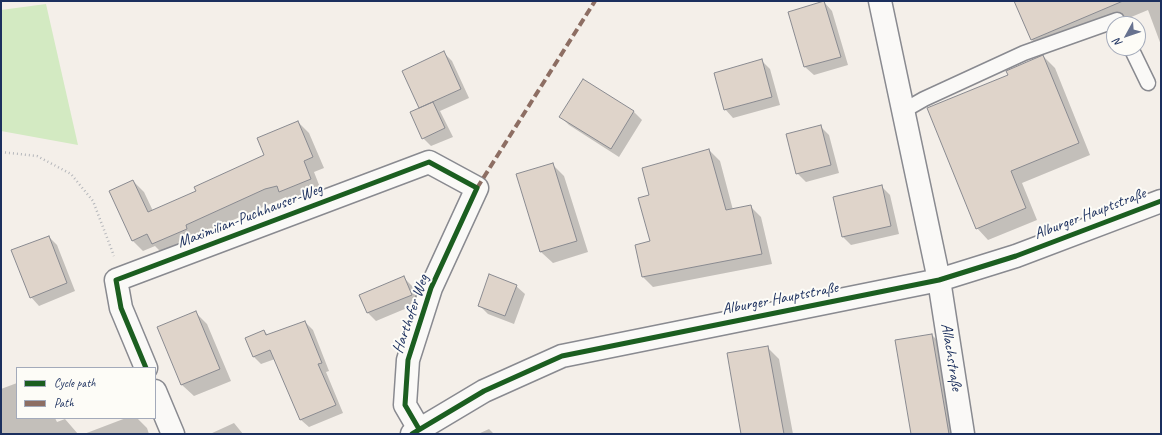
<!DOCTYPE html>
<meta charset="utf-8">
<style>
body{margin:0}
#map{position:relative;width:1162px;height:435px;overflow:hidden;background:#f4efe9;font-family:Caveat,sans-serif}
canvas{display:block}
.frame{position:absolute;inset:0;border:2px solid #1b2f5e;pointer-events:none}
.legend{position:absolute;left:16px;top:367px;width:140px;height:52px;box-sizing:border-box;background:#fdfcf7;border:1px solid #a3aaba;margin:0;padding:5px 7px;list-style:none;font-size:12px;color:#1b2f5e}
.legend li{display:flex;align-items:center;gap:8px;height:20px}
.legend b{width:20px;border:1px solid #a3aaba}
.north{position:absolute;left:1106px;top:16px;width:40px;height:40px;box-sizing:border-box;background:#fdfcf7;border:1px solid #a3aaba;border-radius:50%;rotate:230deg;font-size:11px;font-weight:700;line-height:16px;text-align:center;color:#1b2f5e}
.north::after{content:'';display:block;margin:auto;width:14px;height:18px;background:#67728f;clip-path:polygon(50% 0,100% 100%,50% 72%,0 100%)}
</style>
<div id="map">
<canvas width="1162" height="435"></canvas>
<div class="frame"></div>
<ul class="legend">
<li><b style="height:5px;background:#1b5e20"></b>Cycle path</li>
<li><b style="height:5px;background:#8d6e63"></b>Path</li>
</ul>
<div class="north">N</div>
</div>
<script>
const ctx = document.querySelector('canvas').getContext('2d');
ctx.lineJoin = 'round';
function fillPath(path, color) { ctx.fillStyle = color; ctx.fill(path, 'evenodd'); }
const toPath = rows => new Path2D(rows.map(r => 'M' + r).join(''));
function strokePath(path, color, width, dash) { ctx.strokeStyle = color; ctx.lineWidth = width; ctx.lineCap = dash ? 'butt' : 'round'; ctx.setLineDash(dash || []); ctx.stroke(path); }
function write(font, color, halo, rows, align = 'center') {
  ctx.font = font + ' Caveat,sans-serif'; ctx.lineWidth = 4; ctx.setLineDash([]); ctx.textBaseline = 'middle'; ctx.strokeStyle = halo; ctx.fillStyle = color; for (const [text, x, y, turn = 0] of rows) {
    ctx.save(); ctx.translate(x, y); ctx.rotate((+turn || 0) * Math.PI / 180); ctx.textAlign = isNaN(turn) ? turn : align; if (halo) ctx.strokeText(text, 0, 0); ctx.fillText(text, 0, 0); ctx.restore();
  }
}
const green = toPath([
 [46,4,78,145,1,131,1,10]
]);
const shadow = toPath([
 [1015,1,1161,1,1161,45,1148,10,1045,53,1032,40],
 [824,2,832,11,848,65,814,75,805,67],
 [444,53,452,61,469,98,440,111,453,137,431,146,423,138,420,108,403,71],
 [1043,56,1055,68,1090,155,1022,183,1037,220,988,240,977,228,1009,76],
 [761,60,770,69,780,105,733,118,725,109],
 [583,80,634,112,642,120,619,157,569,125,560,116],
 [298,122,309,133,324,168,314,172,321,190,291,202,286,197,196,236,198,240,164,255,155,246,143,251,132,240,133,181,144,192,153,211,197,191,265,156],
 [820,126,829,135,839,173,806,182,797,173],
 [709,150,720,161,733,210,750,206,761,217,772,264,653,287,642,276,651,242,650,196],
 [552,164,564,176,588,252,553,263,541,252],
 [882,187,890,195,899,234,851,245,843,237],
 [49,237,57,245,75,291,39,306,31,297],
 [404,278,412,286,419,303,376,321,368,313],
 [516,286,525,294,514,324,488,314,479,305],
 [195,312,207,324,231,381,194,396,182,385],
 [305,322,313,330,329,371,326,372,343,413,309,427,301,420,275,359,261,364,253,356,264,331,268,335],
 [932,335,944,347,959,434,912,434],
 [767,347,779,359,793,434,742,434],
 [17,383,17,418,55,418,57,422,65,419,78,434,1,434,1,389],
 [126,418,137,418,147,428,149,434,84,434],
 [234,423,243,434,210,434],
 [489,429,494,434,478,434]
]);
const building = toPath([
 [824,1,841,57,804,67,788,12,824,1],
 [1014,1,1123,1,1031,40,1014,1],
 [444,51,461,89,419,108,402,71,444,51],
 [1043,55,1079,143,1011,171,1026,208,976,229,927,108,1008,75,1006,71,1043,55],
 [762,59,772,97,724,110,714,73,762,59],
 [583,79,634,111,611,149,559,117,583,79],
 [433,102,445,128,422,139,410,112,433,102],
 [298,121,313,157,304,161,311,179,279,192,277,186,265,189,186,225,187,229,152,244,147,234,132,241,109,191,133,180,148,212,196,191,194,187,264,155,257,138,298,121],
 [821,125,831,165,796,174,786,134,821,125],
 [709,149,726,210,751,205,762,254,642,277,635,245,650,241,638,198,649,195,642,168,709,149],
 [553,163,577,241,540,252,516,174,553,163],
 [882,185,891,226,842,237,833,197,882,185],
 [49,236,67,283,30,298,11,250,49,236],
 [489,274,517,285,505,316,478,306,489,274],
 [404,276,412,295,367,313,359,295,404,276],
 [196,311,220,369,181,385,157,327,196,311],
 [305,321,322,363,318,364,336,405,300,420,270,350,253,357,245,338,264,330,266,335,305,321],
 [932,334,949,434,911,434,895,340,932,334],
 [768,346,784,434,741,434,727,353,768,346]
]);
const path = toPath([
 [1,152,37,156,71,174,93,201,114,256]
]);
const service = toPath([
 [1131,48,1148,83],
 [903,111,924,99,1024,53,1117,20,1119,24]
]);
const minor = toPath([
 [880,1,939,280,963,434],
 [146,368,121,308,116,280,429,162,477,188,431,288,408,360,405,405,419,429],
 [155,391,173,434]
]);
const tertiary = toPath([
 [412,434,484,391,562,356,939,280,1016,256,1161,201]
]);
const quiet = toPath([
 [477,188,595,1]
]);
const cycleway = toPath([
 [146,368,121,308,116,280,429,162,477,188,431,288,408,360,405,405,419,429],
 [412,434,484,391,562,356,939,280,1016,256,1161,201]
]);
const streetNames = [
 ["Alburger Hauptstraße",1090,214,-21],
 ["Maximilian-Puchhauser-Weg",250,216,-21],
 ["Alburger Hauptstraße",780,299,-11],
 ["Harthofer Weg",411,314,-71],
 ["Allachstraße",951,357,81]
];
fillPath(green, '#d3eac2');
fillPath(shadow, '#0003');
fillPath(building, '#dfd4ca');
strokePath(building, '#898a90', 1);
strokePath(service, '#898a90', 17);
strokePath(minor, '#898a90', 25);
strokePath(tertiary, '#898a90', 25);
strokePath(path, '#b5b7bb', 2.5, [1, 3]);
strokePath(service, '#faf9f7', 14);
strokePath(minor, '#faf9f7', 22);
strokePath(tertiary, '#faf9f7', 22);
strokePath(quiet, '#8d6e63', 4, [8, 4]);
strokePath(cycleway, '#1b5e20', 5);
write('16px', '#1b2f5e', '#fdfcf7', streetNames);
</script>
